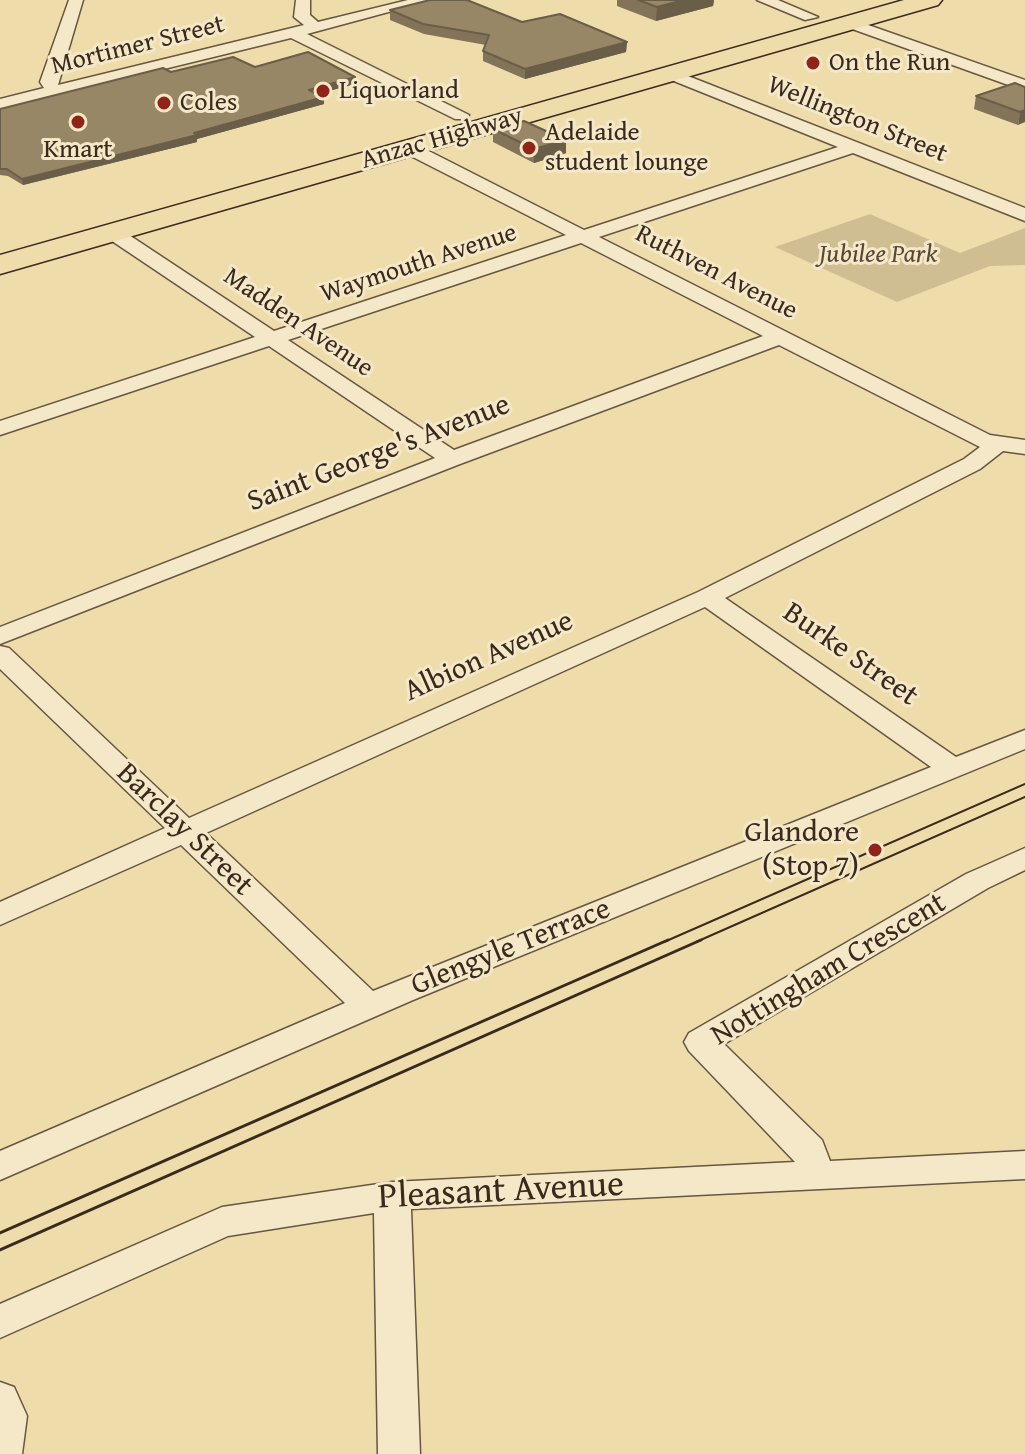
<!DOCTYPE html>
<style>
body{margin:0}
canvas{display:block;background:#efdcab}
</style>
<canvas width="1025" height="1454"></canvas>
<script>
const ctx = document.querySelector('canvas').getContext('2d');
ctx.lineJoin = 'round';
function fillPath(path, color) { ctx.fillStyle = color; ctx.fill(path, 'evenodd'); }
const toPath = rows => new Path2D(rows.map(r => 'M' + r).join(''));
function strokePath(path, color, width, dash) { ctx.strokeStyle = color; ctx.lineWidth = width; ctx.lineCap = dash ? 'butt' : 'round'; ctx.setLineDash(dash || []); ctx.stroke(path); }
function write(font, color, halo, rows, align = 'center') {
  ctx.font = font + ' "Gentium Book Plus",serif'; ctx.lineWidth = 6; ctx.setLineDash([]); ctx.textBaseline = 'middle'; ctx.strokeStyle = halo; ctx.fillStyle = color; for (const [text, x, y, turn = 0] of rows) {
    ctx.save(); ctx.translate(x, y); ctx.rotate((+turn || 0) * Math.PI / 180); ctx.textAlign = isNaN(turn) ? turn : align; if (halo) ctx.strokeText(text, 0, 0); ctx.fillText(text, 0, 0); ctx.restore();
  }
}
const green = toPath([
 [870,214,960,253,1025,228,1025,265,990,266,897,302,775,247]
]);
const street = toPath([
 [69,0,83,0,58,85,304,25,294,17,296,0,310,0,310,15,318,22,408,0,433,0,307,34,469,115,467,119,455,119,291,38,0,109,0,99,44,88,40,82,69,0],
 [757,0,778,0,818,17,805,20,757,0],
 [844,20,854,20,1025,80,1025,91,844,26,844,20],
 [670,69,1025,208,1025,221,853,153,599,237,990,435,1025,440,1025,454,1003,451,980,469,725,598,956,757,1025,730,1025,749,413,1000,0,1180,0,1151,345,1003,181,845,0,925,0,902,165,828,0,669,0,646,9,648,189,818,698,592,964,459,980,447,779,345,460,464,0,644,0,627,435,458,269,346,0,435,0,421,255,337,106,237,106,229,120,229,274,331,566,235,405,153,405,145,417,145,584,230,838,147,664,77,664,71,670,69],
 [581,243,763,336,454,450,288,340,581,243],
 [705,607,931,767,373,991,206,833,705,607],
 [1025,848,1025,870,988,888,724,1044,822,1140,830,1161,1025,1151,1025,1179,411,1209,420,1454,378,1454,374,1213,228,1236,0,1338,0,1304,222,1207,392,1182,795,1162,689,1051,684,1042,689,1033,966,874,1025,848],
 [0,1382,14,1387,27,1416,22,1454,0,1454,0,1382]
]);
const highway = toPath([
 [904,0,942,0,938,5,0,274,0,255,904,0]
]);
const tramFar1 = toPath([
 [664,942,1025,784],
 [696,942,1025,797]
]);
const tram = toPath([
 [0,1233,668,940],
 [0,1250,701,940]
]);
const wall = toPath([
 [617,0,714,0,713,6,656,21,617,6],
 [390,10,522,22,627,42,626,52,525,79,483,61,483,51,486,45,424,34,390,20],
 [255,67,355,77,355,84,317,94,324,97,324,104,197,139,197,142,23,185,8,176,0,175,0,109],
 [1025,87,1018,125,974,109,976,96],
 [493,129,566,153,534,163,493,142]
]);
const shadedWall = toPath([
 [684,0,714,0,713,6,656,21,657,7],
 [627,42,626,52,525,79,525,69],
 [355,77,355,84,310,96,309,90],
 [324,97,324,104,197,139,197,142,23,185,22,179],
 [1025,110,1025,122,1018,125,1020,112],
 [566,140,566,153,534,163,534,149]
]);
const building = toPath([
 [430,0,467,0,522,22,560,14,627,42,525,69,483,51,489,35,423,24,390,10,430,0],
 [638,0,684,0,657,7,638,0],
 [308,52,355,77,309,90,324,97,194,133,197,135,22,179,7,169,0,169,0,109,163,68,171,72,233,57,255,67,308,52],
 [1015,83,1025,87,1025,110,1020,112,976,96,1015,83],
 [524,121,566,140,534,149,493,129,524,121]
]);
const markers = [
 [813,63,8,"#8f2418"],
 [323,91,8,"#8f2418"],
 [164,103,8,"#8f2418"],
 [78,122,8,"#8f2418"],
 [529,148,8,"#8f2418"],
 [875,850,8,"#8f2418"]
];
const farStreetnames = [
 ["Mortimer Street",138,46,-14],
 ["Wellington Street",857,120,22],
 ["Anzac Highway",442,139,-16],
 ["Waymouth Avenue",419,264,-18],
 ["Ruthven Avenue",716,273,27],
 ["Madden Avenue",298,323,34]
];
const farPoinames = [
 ["On the Run",829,63],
 ["Liquorland",339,91],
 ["Coles",180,103],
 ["Adelaide",545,133],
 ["student lounge",545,163],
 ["Kmart",78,150,"center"]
];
const farParknames = [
 ["Jubilee Park",878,255]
];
const streetNames = [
 ["Saint George's Avenue",379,454,-21],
 ["Burke Street",850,655,35],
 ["Albion Avenue",489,657,-24],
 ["Barclay Street",184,830,44],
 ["Glengyle Terrace",511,948,-22],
 ["Nottingham Crescent",829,970,-31]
];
const poiNames = [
 ["Glandore",859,833],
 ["(Stop 7)",859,867]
];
const nearStreetnames = [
 ["Pleasant Avenue",501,1192,-3]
];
fillPath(green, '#d0be93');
strokePath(street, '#675641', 3);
strokePath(highway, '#3a2a1e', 3);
fillPath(street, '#f5e8c8');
fillPath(highway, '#efdcab');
strokePath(tramFar1, '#3a2a1e', 2);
strokePath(tram, '#3a2a1e', 3);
fillPath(wall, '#837459');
fillPath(shadedWall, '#6a5e48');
fillPath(building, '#988767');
strokePath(building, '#6a5e48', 2);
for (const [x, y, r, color] of markers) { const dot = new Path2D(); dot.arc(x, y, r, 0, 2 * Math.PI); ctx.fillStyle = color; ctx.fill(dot); strokePath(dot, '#f5e8c8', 3); }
write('26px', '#3a2a1e', '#f5e8c8', farStreetnames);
write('26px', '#3a2a1e', '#f5e8c8', farPoinames, 'left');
write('italic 26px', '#584835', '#f5e8c8', farParknames);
write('30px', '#3a2a1e', '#f5e8c8', streetNames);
write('30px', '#3a2a1e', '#f5e8c8', poiNames, 'right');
write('36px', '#3a2a1e', '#f5e8c8', nearStreetnames);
</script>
